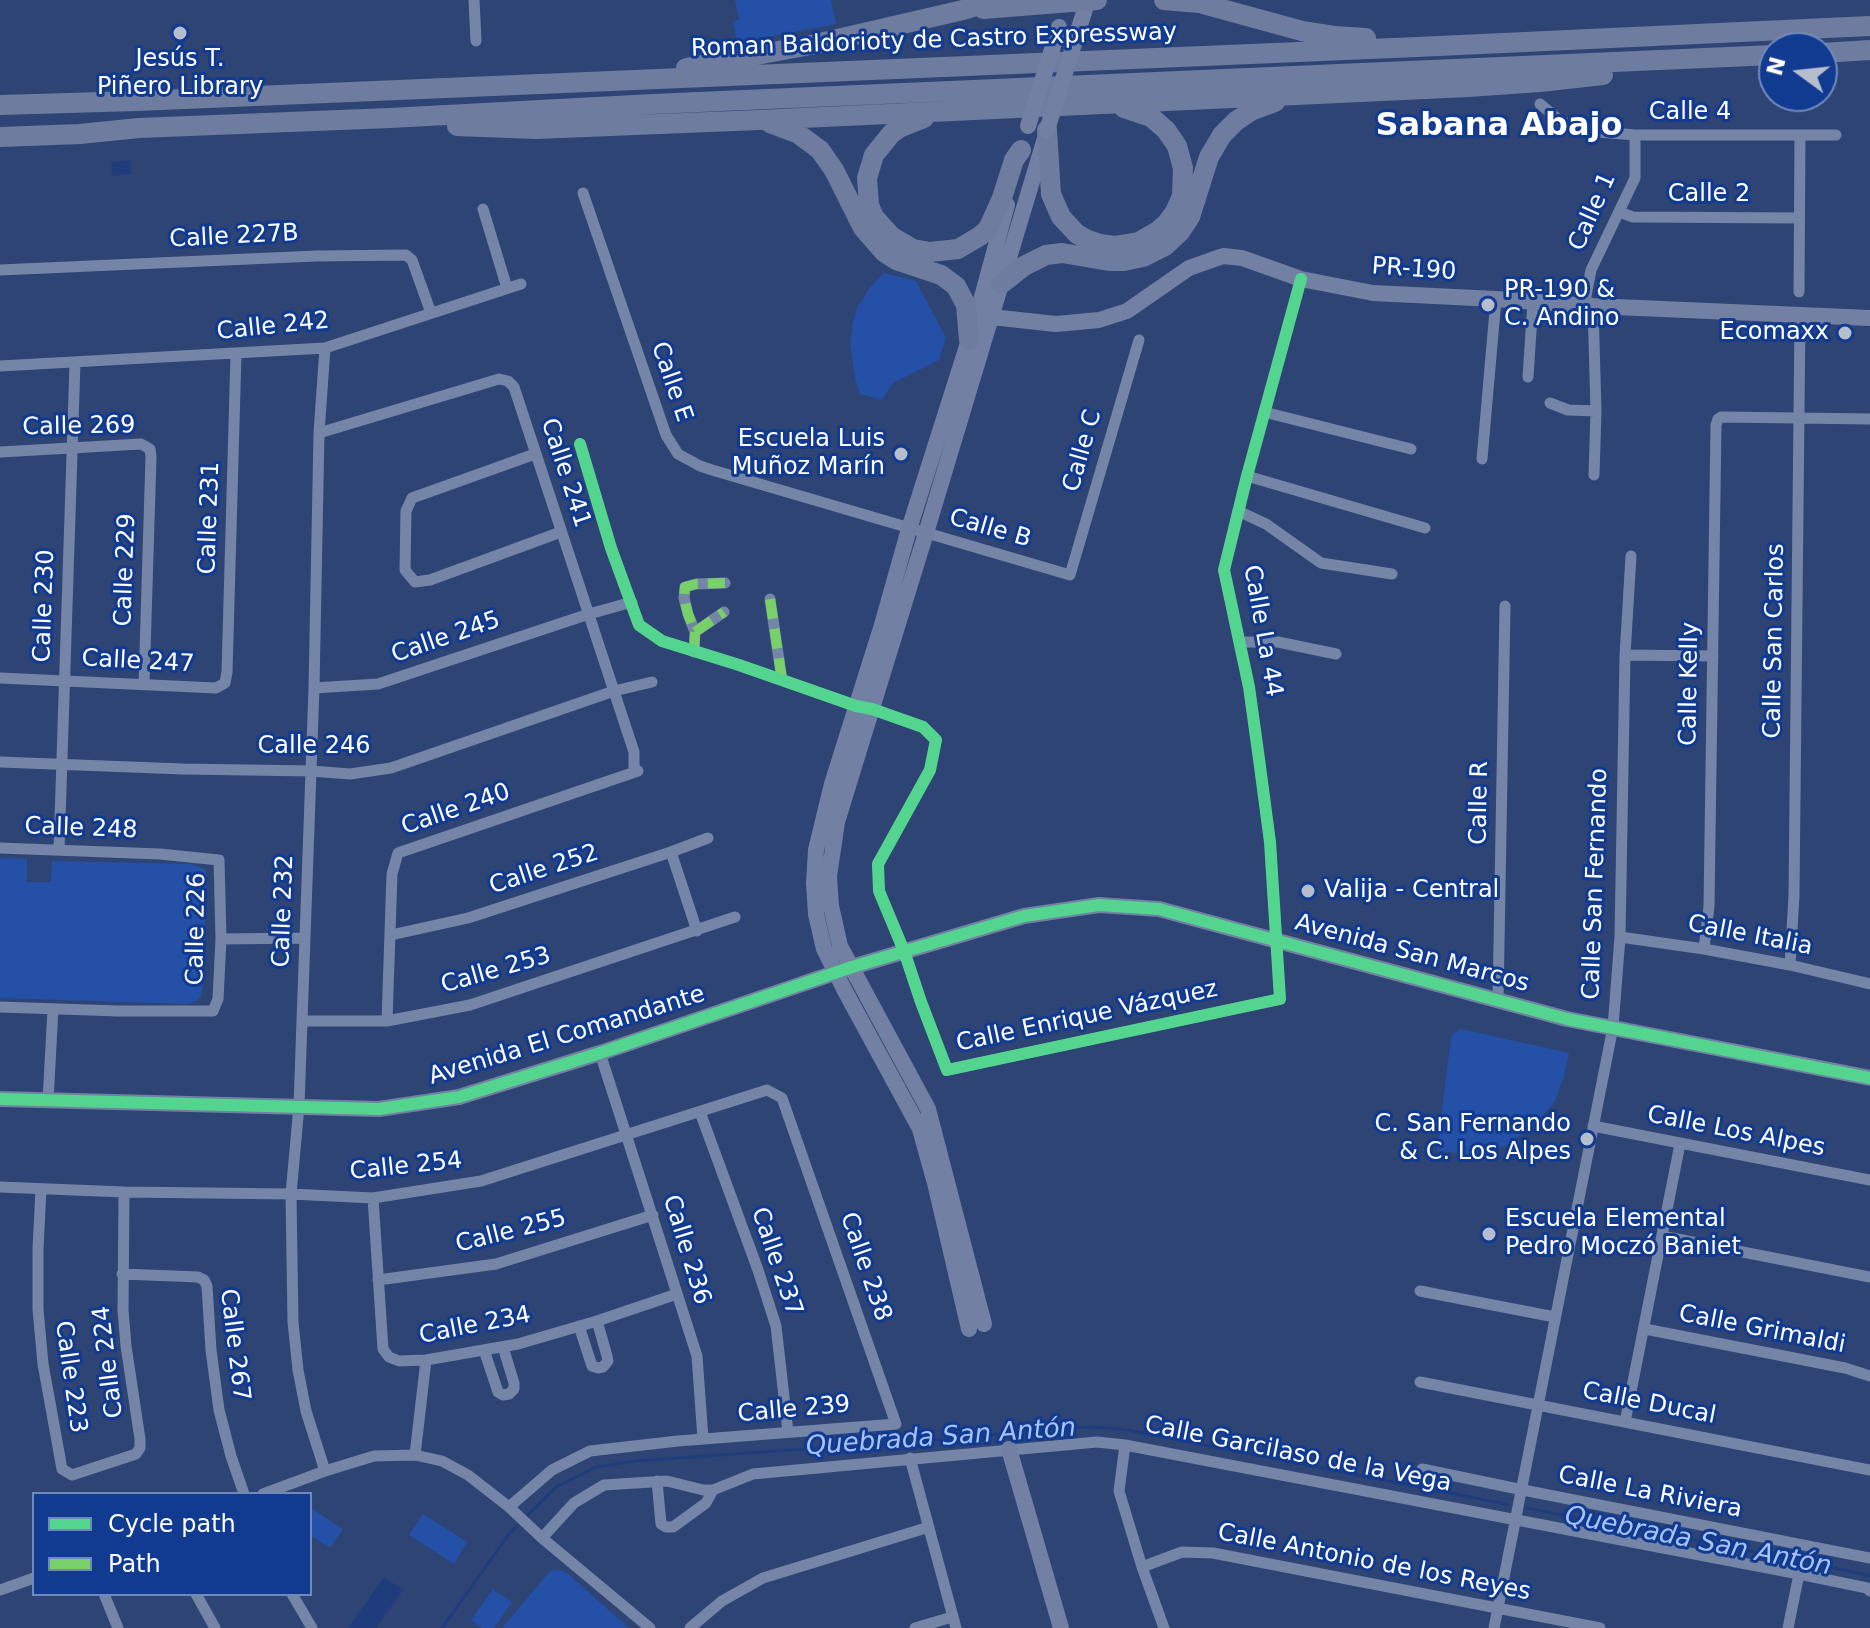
<!DOCTYPE html>
<meta charset="utf-8">
<style>
body{margin:0}
#map{position:relative;width:1870px;height:1628px;overflow:hidden;background:#2e4474;font-family:"DejaVu Sans",sans-serif}
canvas{display:block}
.legend{position:absolute;left:32px;top:1492px;width:280px;height:104px;box-sizing:border-box;background:#113a91;border:2px solid #7089bd;margin:0;padding:10px 14px;list-style:none;font-size:24px;color:#fff}
.legend li{display:flex;align-items:center;gap:16px;height:40px}
.legend b{width:40px;border:2px solid #7089bd}
.north{position:absolute;left:1758px;top:32px;width:80px;height:80px;box-sizing:border-box;background:#113a91;border:2px solid #7089bd;border-radius:50%;rotate:285deg;font-size:22px;font-weight:700;line-height:32px;text-align:center;color:#fff}
.north::after{content:'';display:block;margin:auto;width:28px;height:36px;background:#b6bece;clip-path:polygon(50% 0,100% 100%,50% 72%,0 100%)}
</style>
<div id="map">
<canvas width="1870" height="1628"></canvas>
<ul class="legend">
<li><b style="height:10px;background:#53d58f"></b>Cycle path</li>
<li><b style="height:10px;background:#78d068"></b>Path</li>
</ul>
<div class="north">N</div>
</div>
<script>
const ctx = document.querySelector('canvas').getContext('2d');
ctx.lineJoin = 'round';
function fillPath(path, color) { ctx.fillStyle = color; ctx.fill(path, 'evenodd'); }
const toPath = rows => new Path2D(rows.map(r => 'M' + r).join(''));
function strokePath(path, color, width, dash) { ctx.strokeStyle = color; ctx.lineWidth = width; ctx.lineCap = dash ? 'butt' : 'round'; ctx.setLineDash(dash || []); ctx.stroke(path); }
function write(font, color, halo, rows, align = 'center') {
  ctx.font = font + ' "DejaVu Sans",sans-serif'; ctx.lineWidth = 6; ctx.setLineDash([]); ctx.textBaseline = 'middle'; ctx.strokeStyle = halo; ctx.fillStyle = color; for (const [text, x, y, turn = 0] of rows) {
    ctx.save(); ctx.translate(x, y); ctx.rotate((+turn || 0) * Math.PI / 180); ctx.textAlign = isNaN(turn) ? turn : align; if (halo) ctx.strokeText(text, 0, 0); ctx.fillText(text, 0, 0); ctx.restore();
  }
}
const green = toPath([
 [735,0,831,0,836,24,737,43,733,21,739,20],
 [884,273,916,281,946,338,939,360,893,383,882,400,860,394,855,378,850,343,853,322,857,308,871,286],
 [0,858,27,859,27,882,51,882,52,861,191,864,205,869,207,876,203,983,201,996,196,1001,188,1004,0,998],
 [1461,1029,1569,1053,1564,1076,1555,1101,1540,1119,1521,1135,1505,1146,1485,1152,1466,1154,1437,1151,1451,1037,1455,1032],
 [311,1508,343,1529,330,1548,310,1535],
 [423,1514,467,1542,454,1564,409,1535],
 [560,1570,567,1573,629,1628,502,1628,546,1576,551,1571],
 [493,1589,512,1602,494,1628,482,1628,471,1620]
]);
const water = toPath([
 [130,160,132,174,112,176,111,162],
 [384,1577,403,1590,376,1628,348,1628]
]);
const stream = toPath([
 [1526,1508,1828,1566,1870,1576],
 [525,1518,556,1487,596,1467,636,1461,973,1437,1060,1428,1095,1427,1128,1430,1506,1504],
 [442,1628,509,1534,519,1524]
]);
const street = toPath([
 [474,0,476,41],
 [1540,104,1559,120,1586,131,1635,135,1836,135],
 [583,193,666,435,678,454,700,466,712,470,1070,575,1139,340],
 [483,209,507,288],
 [1619,212,1633,217,1799,218],
 [0,270,316,256,406,255,412,260,431,313],
 [1799,292,1800,135],
 [1584,306,1591,270,1635,178,1635,135],
 [1593,306,1596,411,1594,475],
 [0,366,325,348,521,284],
 [1528,377,1533,301],
 [1550,403,1568,410,1596,411],
 [1264,412,1411,449],
 [319,433,499,379,508,381,514,387,634,752,634,768,638,771,398,853,392,874,387,1021],
 [580,444,611,548,639,625,662,641,739,665,856,706,872,709,923,727,936,740,930,770,878,864,879,891,904,951,921,1002,947,1070,1280,999,1270,842,1259,759,1249,687,1224,570,1247,476,1301,279],
 [0,452,141,444,150,449,151,457,144,684],
 [535,454,412,498,406,511,405,570,415,582,430,580,561,532],
 [1482,459,1496,299],
 [1247,476,1425,528],
 [1238,511,1266,524,1321,563,1392,574],
 [770,599,782,680],
 [695,632,724,612],
 [1240,642,1278,642,1336,654],
 [694,652,695,632,688,614,684,598,685,587,696,584,725,583],
 [1625,655,1713,656],
 [0,678,216,688,225,683,227,672,236,354],
 [314,688,378,684,589,614,632,602],
 [0,762,183,769,311,771,350,774,391,768,614,691,652,682],
 [0,848,160,854,219,860,221,939,218,999,213,1011,118,1011,0,1007],
 [59,850,75,363],
 [671,852,697,931],
 [391,935,468,918,671,852,708,838],
 [1620,937,1704,949,1790,965,1870,984],
 [221,939,305,938],
 [1704,949,1709,906,1716,425,1718,419,1721,417,1870,419],
 [1790,965,1794,895,1800,316],
 [1498,1001,1505,606],
 [302,1021,387,1021,470,1005,735,917],
 [600,1053,697,1356,703,1439],
 [48,1101,53,1009],
 [700,1112,758,1270,776,1326,788,1432],
 [1593,1126,1870,1180],
 [0,1187,124,1192,291,1194,373,1198,481,1181,767,1090,782,1098,896,1424,678,1441,590,1451,552,1470,509,1507],
 [41,1189,38,1249,38,1309,43,1364,62,1469,72,1475,136,1454,140,1448,140,1439,126,1346,123,1310,124,1192],
 [373,1198,383,1349,389,1357,399,1361,426,1360,518,1344,597,1321,677,1294],
 [1662,1236,1870,1277],
 [122,1274,198,1277,204,1280,207,1286,211,1350,219,1410,231,1456,244,1494],
 [378,1280,496,1264,653,1215],
 [1420,1291,1555,1317],
 [579,1326,592,1366,598,1368,603,1367,608,1361,607,1356,597,1321],
 [1645,1329,1845,1368,1870,1376],
 [484,1350,498,1392,503,1395,509,1394,514,1389,514,1383,503,1347],
 [1420,1382,1870,1470],
 [1625,1422,1680,1144],
 [1125,1445,1119,1491,1142,1567,1164,1628],
 [415,1455,426,1360],
 [910,1458,956,1628],
 [1422,1469,1523,1490,1870,1558],
 [325,1471,306,1411,298,1370,293,1322,291,1194,299,1106,302,1021,314,688,319,433,325,348],
 [657,1481,661,1524,666,1527,673,1527,706,1503,713,1490,753,1474,1097,1442,1125,1445,1799,1574,1867,1588,1870,1591],
 [263,1494,325,1471,374,1456,415,1455,442,1461,468,1475,509,1507,542,1538,650,1628],
 [542,1538,574,1503,604,1485,667,1481,703,1490,713,1490],
 [1142,1567,1182,1552,1213,1553,1600,1628],
 [0,1590,34,1578],
 [104,1594,118,1628],
 [196,1594,215,1628],
 [292,1594,312,1628],
 [690,1628,722,1601,763,1578,929,1527],
 [915,1628,952,1617],
 [1494,1628,1613,1027,1620,937,1625,655,1631,556],
 [1788,1628,1799,1574]
]);
const secondary = toPath([
 [1079,28,1088,0],
 [982,316,1056,324,1099,320,1127,311,1189,268,1223,256,1242,258,1301,279,1373,293,1496,299,1593,306,1870,318],
 [0,1099,379,1109,459,1097,600,1053,852,967,1024,916,1099,905,1159,909,1567,1019,1870,1078],
 [984,1324,928,1109,840,946,831,906,829,876,837,822,926,533,1046,135],
 [969,1329,935,1183,920,1129,845,991,824,949,816,914,814,883,816,850,832,784,882,625,909,529,977,315,1007,205],
 [1009,1449,1061,1628]
]);
const highway = toPath([
 [1164,0,1199,3],
 [1189,0,1302,31,1334,36,1366,38],
 [983,9,1097,0],
 [1822,53,1870,50],
 [686,68,816,44,963,10,996,0],
 [0,105,137,101,1417,47,1870,26],
 [924,118,899,128,891,134,874,155,867,178,869,205,874,217,891,236,913,249,930,252,958,249,980,236,988,229,1002,198,1014,160,1021,150],
 [770,123,797,133,820,150,834,170,863,228,884,252,896,260,941,275,956,286,966,305,969,340],
 [457,126,536,129,759,120,1468,87,1540,82,1603,75],
 [1047,130,1051,194,1061,217,1077,234,1088,240,1100,244,1114,246,1139,242,1158,231,1167,223,1175,212,1182,196,1183,168,1177,146,1166,130,1151,117,1124,108],
 [0,137,80,134,139,128,390,118,653,104,1774,55],
 [1001,284,1024,266,1046,255,1062,253,1109,261,1124,261,1143,257,1165,246,1180,232,1190,217,1209,157,1222,135,1236,121,1251,111,1275,102]
]);
const secondaryBridge = toPath([
 [1028,126,1059,27],
 [1047,130,1079,28]
]);
const quiet = toPath([
 [770,599,782,680],
 [695,632,724,612],
 [694,652,695,632,688,614,684,598,685,587,696,584,725,583]
]);
const cycleway = toPath([
 [580,444,611,548,639,625,662,641,739,665,856,706,872,709,923,727,936,740,930,770,878,864,879,891,904,951,921,1002,947,1070,1280,999,1270,842,1259,759,1249,687,1224,570,1247,476,1301,279],
 [0,1099,379,1109,459,1097,600,1053,852,967,1024,916,1099,905,1159,909,1567,1019,1870,1078]
]);
const markers = [
 [180,33,8,"#b6bece"],
 [1488,305,8,"#b6bece"],
 [1845,333,8,"#b6bece"],
 [901,454,8,"#b6bece"],
 [1308,891,8,"#b6bece"],
 [1587,1139,8,"#b6bece"],
 [1489,1234,8,"#b6bece"]
];
const streetNames = [
 ["Roman Baldorioty de Castro Expressway",934,41,-2],
 ["Calle 4",1690,113],
 ["Calle 2",1709,195],
 ["Calle 1",1593,212,-66],
 ["Calle 227B",234,237,-3],
 ["PR-190",1414,270,4],
 ["Calle 242",273,327,-6],
 ["Calle E",671,382,71],
 ["Calle 269",79,427,-1],
 ["Calle C",1083,451,-74],
 ["Calle 241",565,473,72],
 ["Calle 231",210,518,-88],
 ["Calle B",990,529,16],
 ["Calle 229",126,570,-88],
 ["Calle 230",45,606,-88],
 ["Calle La 44",1262,631,80],
 ["Calle 245",446,638,-19],
 ["Calle San Carlos",1775,641,-89],
 ["Calle 247",138,662,3],
 ["Calle Kelly",1690,684,-89],
 ["Calle 246",314,747],
 ["Calle R",1480,803,-89],
 ["Calle 240",456,810,-19],
 ["Calle 248",81,829,2],
 ["Calle 252",544,870,-18],
 ["Calle San Fernando",1596,884,-88],
 ["Calle 232",284,911,-88],
 ["Calle 226",197,929,-89],
 ["Calle Italia",1750,936,11],
 ["Avenida San Marcos",1412,954,15],
 ["Calle 253",496,971,-16],
 ["Calle Enrique Vázquez",1087,1017,-12],
 ["Avenida El Comandante",567,1036,-17],
 ["Calle Los Alpes",1736,1132,11],
 ["Calle 254",406,1167,-6],
 ["Calle 255",511,1232,-14],
 ["Calle 236",686,1250,73],
 ["Calle 237",776,1262,71],
 ["Calle 238",865,1267,71],
 ["Calle 234",475,1326,-11],
 ["Calle Grimaldi",1762,1330,11],
 ["Calle 267",234,1345,83],
 ["Calle 224",109,1362,-97],
 ["Calle 223",70,1377,82],
 ["Calle Ducal",1649,1404,11],
 ["Calle 239",794,1410,-5],
 ["Calle Garcilaso de la Vega",1298,1455,11],
 ["Calle La Riviera",1650,1493,11],
 ["Calle Antonio de los Reyes",1374,1563,11]
];
const poiNames = [
 ["Jesús T.",180,60,"center"],
 ["Piñero Library",180,88,"center"],
 ["PR-190 &",1504,291],
 ["C. Andino",1504,319],
 ["Ecomaxx",1829,333,"right"],
 ["Escuela Luis",885,440,"right"],
 ["Muñoz Marín",885,468,"right"],
 ["Valija - Central",1324,891],
 ["C. San Fernando",1571,1125,"right"],
 ["& C. Los Alpes",1571,1153,"right"],
 ["Escuela Elemental",1505,1220],
 ["Pedro Moczó Baniet",1505,1248]
];
const waterNames = [
 ["Quebrada San Antón",941,1438,-4],
 ["Quebrada San Antón",1698,1542,11]
];
const districtNames = [
 ["Sabana Abajo",1499,127]
];
fillPath(green, '#2450a8');
fillPath(water, '#1f3d7c');
strokePath(stream, '#1f3d7c', 3);
strokePath(street, '#7585a7', 11);
strokePath(secondary, '#7280a3', 16);
strokePath(highway, '#6e7d9f', 20);
strokePath(secondaryBridge, '#7280a3', 16);
strokePath(quiet, '#78d068', 10, [20, 10]);
strokePath(cycleway, '#53d58f', 12);
for (const [x, y, r, color] of markers) { const dot = new Path2D(); dot.arc(x, y, r, 0, 2 * Math.PI); ctx.fillStyle = color; ctx.fill(dot); strokePath(dot, '#113a91', 3); }
write('24px', '#fff', '#113a91', streetNames);
write('24px', '#fff', '#113a91', poiNames, 'left');
write('italic 26px', '#a8c4fa', '#113a91', waterNames);
write('bold 32px', '#fff', '#113a91', districtNames);
</script>
